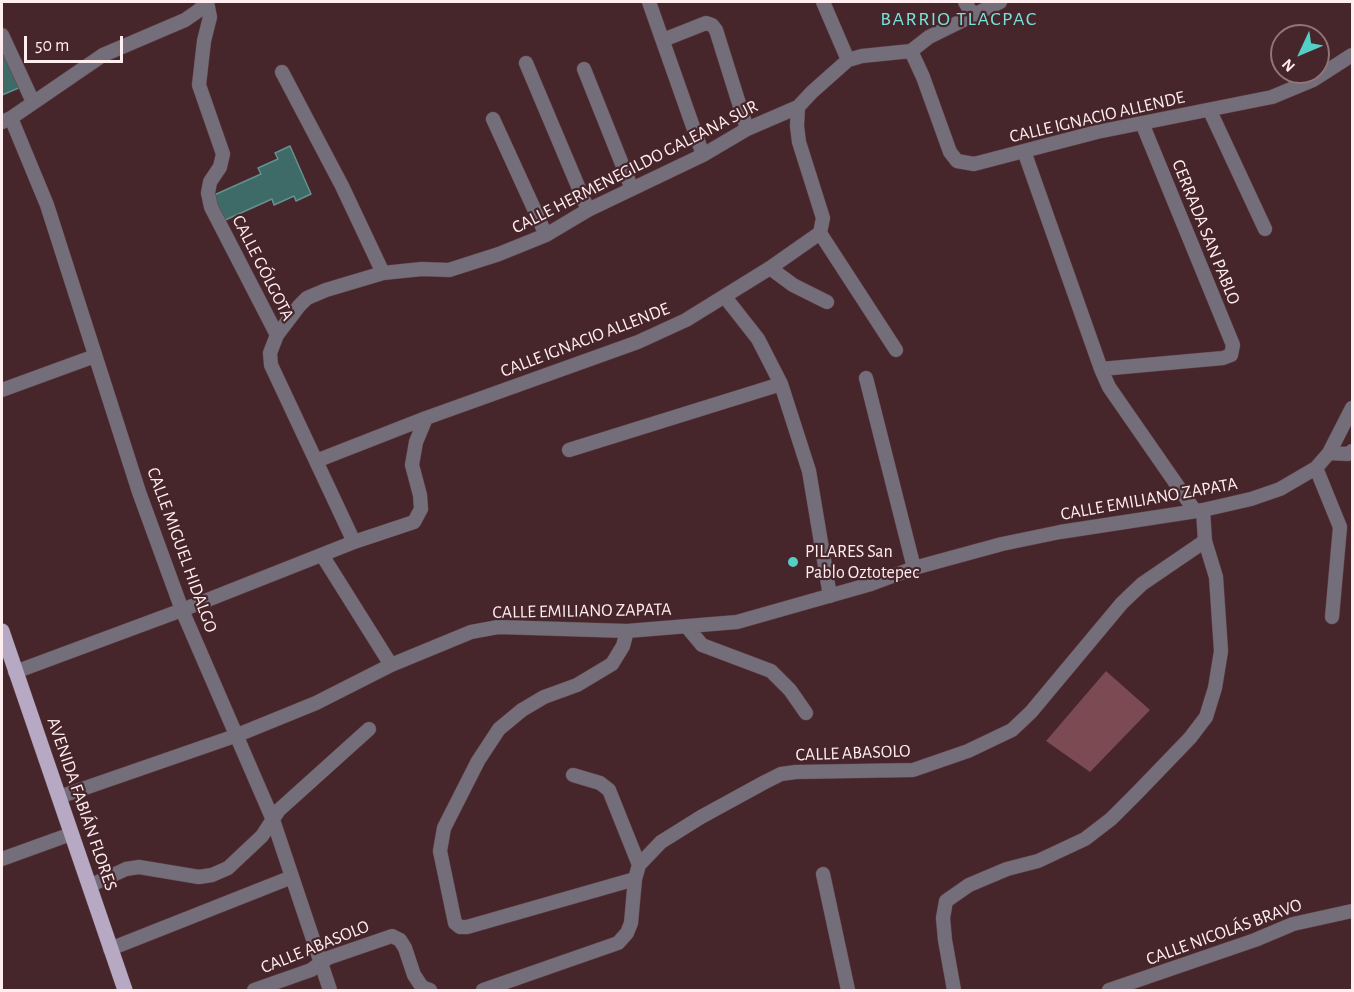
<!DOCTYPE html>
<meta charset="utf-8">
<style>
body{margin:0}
#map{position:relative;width:1354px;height:992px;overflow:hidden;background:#46252b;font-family:"Alegreya Sans",sans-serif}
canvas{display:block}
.frame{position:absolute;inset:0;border:3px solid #ffedef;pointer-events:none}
.north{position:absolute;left:1270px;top:24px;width:60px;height:60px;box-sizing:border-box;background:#46252b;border:2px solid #907579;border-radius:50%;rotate:226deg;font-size:16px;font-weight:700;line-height:24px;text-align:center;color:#ffedef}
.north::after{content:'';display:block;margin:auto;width:21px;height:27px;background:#55cec5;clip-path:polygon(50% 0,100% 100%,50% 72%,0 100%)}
.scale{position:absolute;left:24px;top:36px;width:99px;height:27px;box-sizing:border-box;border:3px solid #ffedef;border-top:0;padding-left:8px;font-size:18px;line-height:21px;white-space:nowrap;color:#ffedef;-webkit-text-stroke:4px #46252b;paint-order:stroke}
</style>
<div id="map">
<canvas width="1354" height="992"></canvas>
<div class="frame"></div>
<div class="north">N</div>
<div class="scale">50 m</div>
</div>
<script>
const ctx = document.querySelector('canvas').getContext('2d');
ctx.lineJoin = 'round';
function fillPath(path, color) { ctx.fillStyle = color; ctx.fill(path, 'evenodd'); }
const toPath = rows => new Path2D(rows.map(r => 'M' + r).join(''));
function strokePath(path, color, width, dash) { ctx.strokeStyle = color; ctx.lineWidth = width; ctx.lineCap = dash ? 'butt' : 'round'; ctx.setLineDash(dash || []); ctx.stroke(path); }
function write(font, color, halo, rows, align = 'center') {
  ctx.font = font + ' "Alegreya Sans",sans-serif'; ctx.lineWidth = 4.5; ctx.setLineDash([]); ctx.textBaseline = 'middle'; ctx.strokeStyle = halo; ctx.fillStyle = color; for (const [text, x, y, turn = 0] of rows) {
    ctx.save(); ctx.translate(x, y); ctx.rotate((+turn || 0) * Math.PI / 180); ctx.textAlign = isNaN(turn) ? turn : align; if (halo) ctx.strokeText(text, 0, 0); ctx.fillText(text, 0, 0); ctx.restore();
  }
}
const green = toPath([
 [1106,671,1150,710,1090,772,1046,741]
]);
const building = toPath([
 [2,48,21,87,2,95,2,48],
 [290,146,311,194,296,201,294,196,274,205,272,199,223,221,212,196,261,174,258,168,278,159,275,153,290,146]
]);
const minor = toPath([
 [207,2,210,17,204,41,199,85,223,154,220,167,210,182,208,193,211,207,277,335,270,353,271,365,354,542],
 [649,2,703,155],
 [823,2,848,60],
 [965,2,973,15],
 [2,35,33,102],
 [663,40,706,23,712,25,716,30,747,129],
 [911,51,923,77,950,152,957,161,974,164,1097,132,1272,97,1313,80,1352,55],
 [526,63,588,210],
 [584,69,632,189],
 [282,72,342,186,383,273],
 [1210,111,1265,229],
 [11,118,47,205,139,492,182,610,273,820,330,990],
 [493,119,546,235],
 [2,122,11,118,103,55,185,20,198,11,207,2],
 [1024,151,1101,369,1109,387,1195,511],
 [820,233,896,350],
 [770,268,793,285,827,302],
 [725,297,758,339,781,384,809,471,830,596],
 [277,335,299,306,307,298,326,290,383,273,422,269,449,270,499,254,546,235,588,210,703,155,747,129,798,107,812,92,848,60,862,56,911,51,929,37,1000,2],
 [1101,369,1223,358,1231,355,1233,345,1142,123],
 [866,378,914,568],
 [2,390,95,356],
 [569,450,781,384],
 [1329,453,1348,454,1352,451],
 [316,461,426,418,638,342,686,320,770,268,820,233,823,218,799,142,797,126,798,107],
 [1316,468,1340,527,1332,617],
 [322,555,391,665],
 [687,627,702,645,771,671,790,690,806,713],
 [627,631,623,646,612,664,577,685,544,697,522,710,499,729,478,761,444,828,440,851,455,923,460,927,467,927,635,879],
 [15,672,182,610,354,542,414,522,421,509,420,495,412,465,416,442,426,418],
 [573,775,600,783,609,790,639,865],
 [59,797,235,736,316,703,391,665,471,632,498,627,627,631,737,622,871,584,914,568,1002,544,1060,532,1203,510,1251,499,1280,489,1316,468,1329,453,1352,408],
 [2,859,71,834],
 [823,874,848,990],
 [89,886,126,869,139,867,199,877,212,875,228,868,262,836,279,810,369,729],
 [110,949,292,877],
 [254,990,311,970,328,958,392,936,400,940,405,948,414,975,422,987,430,990],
 [483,990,618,943,627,933,631,923,635,879,639,865,661,842,701,817,765,782,781,774,796,772,913,770,968,751,1012,730,1031,712,1122,603,1142,584,1205,541],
 [954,990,945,940,943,918,946,901,969,885,1007,869,1038,861,1085,839,1111,819,1138,792,1190,738,1206,717,1215,688,1221,651,1216,577,1205,541,1203,510],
 [1109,990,1255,940,1293,924,1352,911]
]);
const major = toPath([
 [2,631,125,990]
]);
const markers = [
 [793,562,6,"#55cec5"]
];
const streetNames = [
 ["CALLE IGNACIO ALLENDE",1097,117,-13],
 ["CALLE HERMENEGILDO GALEANA SUR",635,167,-27],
 ["CERRADA SAN PABLO",1206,232,68],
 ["CALLE GÓLGOTA",263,268,63],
 ["CALLE IGNACIO ALLENDE",585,340,-21],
 ["CALLE EMILIANO ZAPATA",1149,499,-10],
 ["CALLE MIGUEL HIDALGO",182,550,70],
 ["CALLE EMILIANO ZAPATA",582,611,-1],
 ["CALLE ABASOLO",853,753,-2],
 ["AVENIDA FABIÁN FLORES",82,804,71],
 ["CALLE NICOLÁS BRAVO",1224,932,-20],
 ["CALLE ABASOLO",315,947,-22]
];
const poiNames = [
 ["PILARES San",805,552],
 ["Pablo Oztotepec",805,573]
];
const neighbourhoodNames = [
 ["BARRIO TLACPAC",959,19]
];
fillPath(green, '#7b4a53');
fillPath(building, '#3e6b67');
strokePath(building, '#64928e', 1.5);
strokePath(minor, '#604146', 15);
strokePath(major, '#604146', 16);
strokePath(minor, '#746d7a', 14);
strokePath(major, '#b7a8c4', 15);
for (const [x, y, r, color] of markers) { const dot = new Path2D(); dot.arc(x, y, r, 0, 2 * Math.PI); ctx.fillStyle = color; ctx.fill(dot); strokePath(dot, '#46252b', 2); }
write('18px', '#ffedef', '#46252b', streetNames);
write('18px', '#ffedef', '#46252b', poiNames, 'left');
ctx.letterSpacing = '1.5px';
write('20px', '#78e3da', '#46252b', neighbourhoodNames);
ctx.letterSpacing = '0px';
</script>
